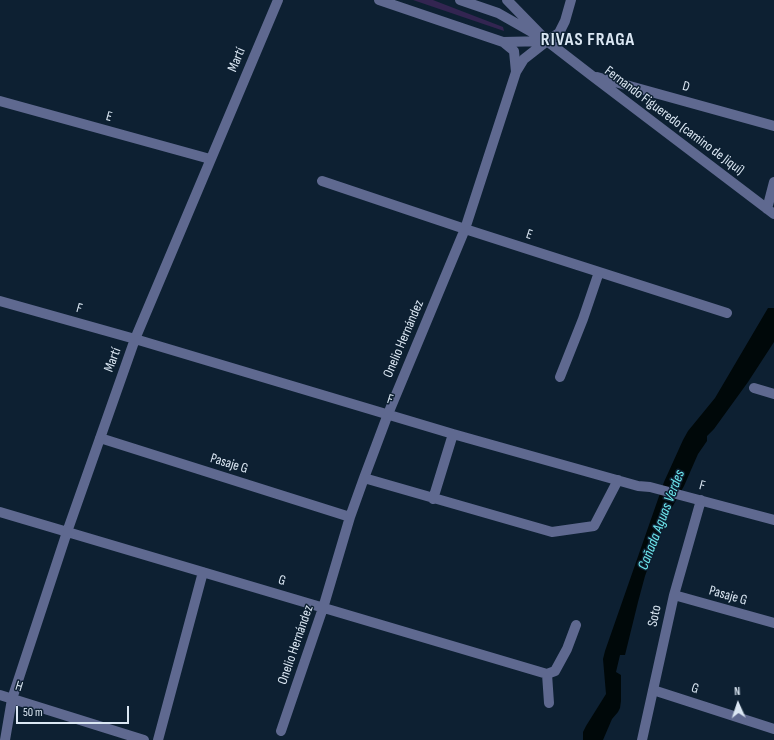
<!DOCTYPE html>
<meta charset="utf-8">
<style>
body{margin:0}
#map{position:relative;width:774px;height:740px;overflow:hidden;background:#0d2032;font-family:"Sofia Sans Condensed",sans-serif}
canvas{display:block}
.north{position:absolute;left:718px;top:684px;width:40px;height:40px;-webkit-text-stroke:3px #0d2032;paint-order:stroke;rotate:357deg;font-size:11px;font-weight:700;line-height:16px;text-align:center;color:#dbe7f3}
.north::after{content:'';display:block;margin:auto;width:14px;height:18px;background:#dbe7f3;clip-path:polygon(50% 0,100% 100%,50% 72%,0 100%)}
.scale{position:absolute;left:16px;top:706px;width:113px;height:18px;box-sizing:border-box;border:2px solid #dbe7f3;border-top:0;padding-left:5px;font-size:12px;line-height:14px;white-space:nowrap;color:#dbe7f3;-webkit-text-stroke:3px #0d2032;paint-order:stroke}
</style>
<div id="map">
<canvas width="774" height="740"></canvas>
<div class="north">N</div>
<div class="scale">50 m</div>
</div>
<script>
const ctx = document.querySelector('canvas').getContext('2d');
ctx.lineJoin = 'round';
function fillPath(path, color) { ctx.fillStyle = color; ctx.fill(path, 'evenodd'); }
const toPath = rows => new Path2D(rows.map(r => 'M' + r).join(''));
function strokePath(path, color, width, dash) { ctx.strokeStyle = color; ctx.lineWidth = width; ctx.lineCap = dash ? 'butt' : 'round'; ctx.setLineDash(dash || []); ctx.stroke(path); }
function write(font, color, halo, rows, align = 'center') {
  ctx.font = font + ' "Sofia Sans Condensed",sans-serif'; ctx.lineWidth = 3; ctx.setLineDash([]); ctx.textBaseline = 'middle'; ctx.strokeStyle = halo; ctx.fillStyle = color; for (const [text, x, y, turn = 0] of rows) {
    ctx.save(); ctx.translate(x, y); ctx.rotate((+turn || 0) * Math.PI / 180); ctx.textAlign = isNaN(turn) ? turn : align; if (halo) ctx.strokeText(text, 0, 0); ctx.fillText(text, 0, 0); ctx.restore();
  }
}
const green = toPath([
 [413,0,433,0,503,27,504,31]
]);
const water = toPath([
 [768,308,774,308,774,342,748,382,714,429,707,436,707,441,698,454,684,486,666,518,645,576,638,602,625,655,620,655,616,672,621,675,621,701,620,708,618,712,612,719,603,740,583,740,583,732,586,726,606,694,603,659,605,651,664,482,683,440,688,431,715,398]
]);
const minor = toPath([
 [379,0,503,42,547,41],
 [460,0,498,13,535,34],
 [507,0,547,41,591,75,774,214],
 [503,42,514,51,516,72],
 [597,77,774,126],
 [0,101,210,159],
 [322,181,465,229,727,313],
 [767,209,774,182],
 [0,301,135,339,453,434,638,486,650,487,774,520],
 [560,377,583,319,599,272],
 [754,388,774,394],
 [100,438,350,517],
 [364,478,552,532,594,526,618,480],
 [433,499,453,434],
 [0,512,547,674,555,671,567,649,576,625],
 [674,595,774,623],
 [547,674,549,703],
 [653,690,774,729],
 [0,695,144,740],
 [281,731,323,608,350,517,364,478,388,414,465,229,516,72,524,59,547,41,559,33,565,21,571,0],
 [5,740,12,699,67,532,135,339,278,0],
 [158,740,203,572],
 [642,740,674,595,701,500]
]);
const streetNames = [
 ["Martí",237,60,-67],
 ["D",686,87,15],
 ["E",109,117,15],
 ["Fernando Figueredo (camino de Jiquí)",674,121,37],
 ["E",529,235,18],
 ["F",79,309,16],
 ["Onelio Hernández",404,339,-67],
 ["Martí",113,360,-70],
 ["F",390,400,17],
 ["Pasaje G",229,464,17],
 ["F",702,486,15],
 ["G",282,581,17],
 ["Pasaje G",728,596,16],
 ["Soto",655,616,-78],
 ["Onelio Hernández",296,645,-71],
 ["H",19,687,17],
 ["G",695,689,18]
];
const waterNames = [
 ["Cañada Aguas Verdes",662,520,-69]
];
const districtNames = [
 ["RIVAS FRAGA",588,40]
];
fillPath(green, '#332551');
fillPath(water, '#000809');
strokePath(minor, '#5f6990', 10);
write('14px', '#dbe7f3', '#0d2032', streetNames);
write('italic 15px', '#6de8ee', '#0d2032', waterNames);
ctx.letterSpacing = '1px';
write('bold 18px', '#dbe7f3', '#0d2032', districtNames);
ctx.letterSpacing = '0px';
</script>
